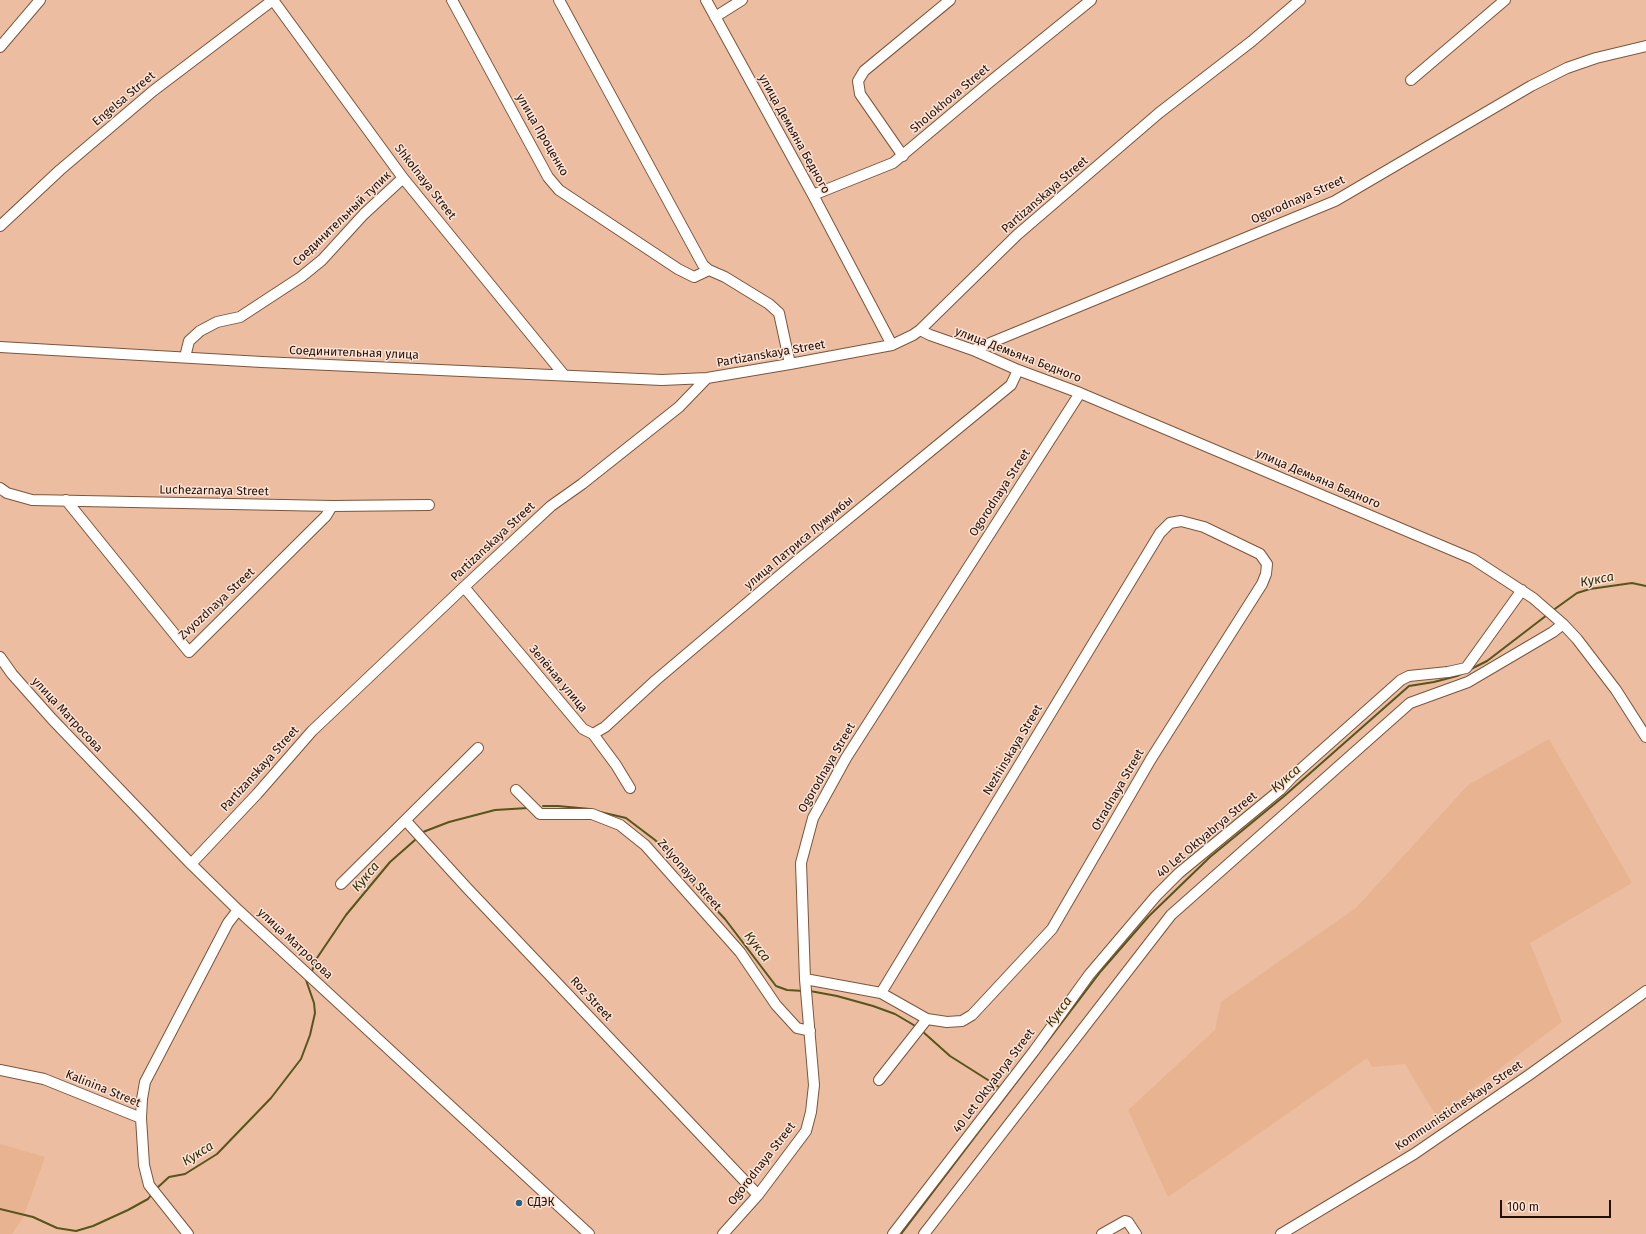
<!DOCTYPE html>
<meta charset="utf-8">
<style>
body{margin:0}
#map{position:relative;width:1646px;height:1234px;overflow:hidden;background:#ecbda0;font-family:"Fira Sans",sans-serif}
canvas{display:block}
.scale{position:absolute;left:1500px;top:1200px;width:111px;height:18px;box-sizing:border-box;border:2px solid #1f0f05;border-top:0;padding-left:5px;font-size:12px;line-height:14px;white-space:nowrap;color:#1f0f05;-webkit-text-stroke:3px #fce3d5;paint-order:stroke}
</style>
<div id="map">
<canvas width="1646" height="1234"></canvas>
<div class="scale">100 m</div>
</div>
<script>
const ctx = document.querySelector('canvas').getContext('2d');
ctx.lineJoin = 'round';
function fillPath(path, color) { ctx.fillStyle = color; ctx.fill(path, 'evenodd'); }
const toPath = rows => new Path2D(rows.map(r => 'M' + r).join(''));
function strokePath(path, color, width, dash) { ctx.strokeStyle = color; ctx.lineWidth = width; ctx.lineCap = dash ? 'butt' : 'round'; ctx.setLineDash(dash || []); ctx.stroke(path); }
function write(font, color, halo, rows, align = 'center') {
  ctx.font = font + ' "Fira Sans",sans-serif'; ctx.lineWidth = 3; ctx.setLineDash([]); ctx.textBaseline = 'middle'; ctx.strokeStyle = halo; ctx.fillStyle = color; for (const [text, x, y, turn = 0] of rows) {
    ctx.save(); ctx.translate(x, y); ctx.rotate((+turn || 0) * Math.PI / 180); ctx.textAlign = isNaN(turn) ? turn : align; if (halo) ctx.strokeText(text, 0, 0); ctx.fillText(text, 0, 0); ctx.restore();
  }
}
const built = toPath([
 [1549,739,1632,883,1530,943,1562,1022,1436,1116,1405,1064,1372,1067,1367,1058,1168,1197,1128,1110,1215,1030,1221,1002,1356,908,1468,785],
 [0,1144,45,1157,23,1218,12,1234,0,1234]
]);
const stream = toPath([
 [1552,611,1577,593,1590,589,1632,583,1646,586],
 [1469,670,1487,661,1547,615],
 [543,806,558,806,590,809],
 [596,811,626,818,655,840,676,860,696,888,725,919,776,986,787,990,804,991],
 [423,832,449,822,495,810,528,808],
 [312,971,317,958,346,915,390,862,415,840],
 [810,991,837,996,873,1006,895,1014,917,1027],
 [922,1031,950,1056,999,1087],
 [156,1189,169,1177,185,1174,217,1154,271,1098,301,1059,310,1035,315,1013,314,1003,306,980],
 [0,1209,33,1217,57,1228,76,1231,93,1226,128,1210,148,1199,152,1194],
 [901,1234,1101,971,1149,916,1210,857,1283,797,1409,686,1434,682,1457,676,1463,673]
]);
const minor = toPath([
 [273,0,403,178,564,375],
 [452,0,548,177,559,190,678,269,694,277,709,270],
 [559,0,703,265,709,270,725,277,769,304,779,313,790,364],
 [706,0,813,195,892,345],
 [715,17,742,0],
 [0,47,40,0],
 [1411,80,1505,0],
 [903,156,860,94,858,81,864,71,950,0],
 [813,195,893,163,991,81,1091,0],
 [0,226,60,170,153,91,273,0],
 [920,330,930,335,973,350,1018,370,1080,393,1473,559,1533,598,1563,624,1577,639,1616,690,1646,737],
 [0,347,262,362,662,380,707,378,790,364,892,345,913,335,920,330,1017,235,1159,113,1252,41,1300,0],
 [973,350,1335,201,1531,86,1567,68,1596,58,1646,46],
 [185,357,189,341,200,331,217,322,240,317,301,277,322,260,364,214,403,178],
 [0,488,7,493,32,500,332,506,429,505],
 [66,500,189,652,326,516,332,506],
 [464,587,583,729,593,734,616,765,630,788],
 [0,657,12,674,52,719,191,864,238,910,589,1234],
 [593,734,605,727,656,680,799,559,1011,385,1018,370],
 [516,790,540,814,592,814,620,825,645,845,740,952,776,1005,797,1028,810,1031],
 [406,821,467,888,758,1195],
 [191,864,257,794,312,731,464,587,551,506,582,484,679,407,707,378],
 [341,884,478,748],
 [805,979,881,993,927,1019,947,1022,962,1021,972,1015,1052,929,1151,759,1262,584,1266,574,1267,564,1260,554,1204,527,1181,521,1170,523,1160,533,881,993],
 [0,1070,44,1079,141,1118],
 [879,1080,927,1019],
 [188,1234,149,1185,144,1165,141,1118,142,1099,145,1082,228,923,238,910],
 [723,1234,758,1195,806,1131,811,1112,814,1085,805,979,801,863,813,818,846,758,1080,393],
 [893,1234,1034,1051,1089,975,1156,896,1179,873,1280,790,1292,777,1401,680,1409,676,1448,672,1466,668,1522,590],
 [924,1234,1171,915,1410,703,1468,682,1553,632,1563,624],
 [1102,1234,1125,1221,1128,1222,1136,1234],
 [1281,1234,1414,1154,1529,1075,1646,991]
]);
const markers = [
 [519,1203,4,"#2c627d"]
];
const streetNames = [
 ["Engelsa Street",124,99,-40],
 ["Sholokhova Street",950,99,-40],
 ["улица Демьяна Бедного",794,134,61],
 ["улица Проценко",542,135,60],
 ["Shkolnaya Street",425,182,52],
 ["Partizanskaya Street",1045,195,-41],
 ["Ogorodnaya Street",1298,200,-24],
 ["Соединительный тупик",342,219,-44],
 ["Соединительная улица",354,353,2],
 ["Partizanskaya Street",771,354,-10],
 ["улица Демьяна Бедного",1018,355,21],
 ["улица Демьяна Бедного",1318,479,23],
 ["Luchezarnaya Street",214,491,1],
 ["Ogorodnaya Street",1000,493,-57],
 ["Partizanskaya Street",493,542,-43],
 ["улица Патриса Лумумбы",799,543,-40],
 ["Zvyozdnaya Street",217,604,-43],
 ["Зелёная улица",558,679,50],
 ["улица Матросова",67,715,47],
 ["Nezhinskaya Street",1013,750,-59],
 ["Ogorodnaya Street",827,768,-60],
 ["Partizanskaya Street",260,769,-48],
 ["Otradnaya Street",1118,790,-60],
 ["40 Let Oktyabrya Street",1207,835,-40],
 ["Zelyonaya Street",689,875,49],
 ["улица Матросова",295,944,43],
 ["Roz Street",591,999,47],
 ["40 Let Oktyabrya Street",994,1081,-53],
 ["Kalinina Street",103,1089,22],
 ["Kommunisticheskaya Street",1459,1106,-34],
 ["Ogorodnaya Street",762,1164,-52]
];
const poiNames = [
 ["СДЭК",527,1203]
];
const waterNames = [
 ["Кукса",1597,580,-11],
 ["Кукса",1286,779,-41],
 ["Кукса",366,877,-50],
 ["Кукса",757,947,52],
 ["Кукса",1059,1012,-53],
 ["Кукса",198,1154,-32]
];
fillPath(built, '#e8b391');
strokePath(stream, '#56551e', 2);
strokePath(minor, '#7d553a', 12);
strokePath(minor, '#fff', 10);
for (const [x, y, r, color] of markers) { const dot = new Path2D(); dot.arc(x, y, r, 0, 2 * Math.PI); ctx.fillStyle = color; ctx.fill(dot); strokePath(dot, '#fce3d5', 1.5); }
write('12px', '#1f0f05', '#fce3d5', streetNames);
write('12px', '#1f0f05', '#fce3d5', poiNames, 'left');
write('italic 13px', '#2b2d03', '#fce3d5', waterNames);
</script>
